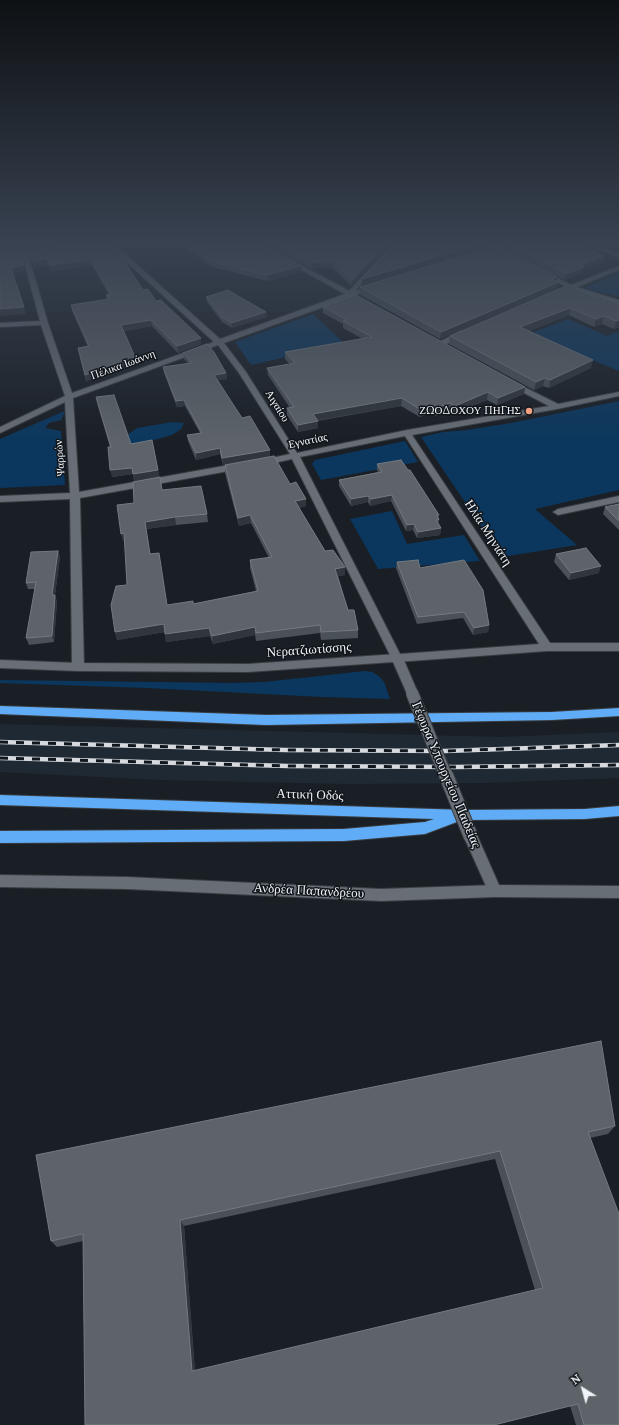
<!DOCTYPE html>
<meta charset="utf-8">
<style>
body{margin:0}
#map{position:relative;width:619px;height:1425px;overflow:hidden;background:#1a1f25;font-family:Lora,serif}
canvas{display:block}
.north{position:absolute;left:563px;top:1369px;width:40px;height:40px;-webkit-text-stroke:3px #11161c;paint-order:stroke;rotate:323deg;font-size:11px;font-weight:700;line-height:16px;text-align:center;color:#f0f4f8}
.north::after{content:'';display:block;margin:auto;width:14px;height:18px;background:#f0f4f8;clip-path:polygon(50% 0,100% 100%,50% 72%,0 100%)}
</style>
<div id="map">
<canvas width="619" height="1425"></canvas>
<div class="north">N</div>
</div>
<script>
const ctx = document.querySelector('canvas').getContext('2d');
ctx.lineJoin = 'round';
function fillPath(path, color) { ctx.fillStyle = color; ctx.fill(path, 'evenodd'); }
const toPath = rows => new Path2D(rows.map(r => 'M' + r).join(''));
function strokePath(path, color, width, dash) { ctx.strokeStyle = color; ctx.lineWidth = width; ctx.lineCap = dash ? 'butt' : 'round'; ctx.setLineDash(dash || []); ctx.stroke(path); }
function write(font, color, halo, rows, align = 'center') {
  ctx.font = font + ' Lora,serif'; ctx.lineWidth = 3; ctx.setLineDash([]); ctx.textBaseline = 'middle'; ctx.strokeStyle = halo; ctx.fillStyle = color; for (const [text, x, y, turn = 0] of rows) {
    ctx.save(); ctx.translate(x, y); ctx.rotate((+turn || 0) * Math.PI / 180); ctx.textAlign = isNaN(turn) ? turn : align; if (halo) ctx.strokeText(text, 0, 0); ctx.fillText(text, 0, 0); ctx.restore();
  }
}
const built = toPath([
 [0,724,502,737,619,732,619,778,484,783,348,784,161,780,0,772]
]);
const green = toPath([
 [619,273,619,297,585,288],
 [313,314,345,344,251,365,235,342],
 [568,319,607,336,619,331,619,371,529,334],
 [619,401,619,490,535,509,577,545,502,557,421,437,443,432,467,430,511,423],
 [62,412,65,412,61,420,49,423,45,428,61,431,65,485,0,488,0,439],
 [172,422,184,423,181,429,172,435,133,446,121,439,137,428],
 [405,441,418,462,321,480,312,464,315,460],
 [392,511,407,544,464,535,480,561,378,569,350,519],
 [365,671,372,672,379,676,384,682,390,699,322,697,147,688,0,683,0,680,231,683,264,682]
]);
const pedestrian = toPath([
 [392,245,398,245,352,294,348,294,348,292,392,245]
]);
const minor = toPath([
 [108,245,115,245,220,339,345,294,256,245,264,245,351,292,372,285,376,285,376,287,356,295,356,297,351,297,224,343,246,372,297,453,407,430,549,406,507,384,506,382,510,380,558,404,619,392,619,396,557,409,412,435,550,643,619,643,619,651,547,651,397,662,393,661,292,459,260,466,256,463,257,461,290,454,239,373,218,345,73,398,79,492,240,463,244,466,240,469,80,498,84,667,82,670,78,671,74,670,72,667,70,499,0,502,0,496,70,493,65,402,0,433,0,427,65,396,41,325,0,327,0,323,40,321,22,254,25,252,28,254,48,323,72,393,214,342,108,245],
 [405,436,539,644,400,654,300,457,405,436],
 [500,245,510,245,485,254,482,252,500,245],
 [591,245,599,245,619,254,619,258,591,245],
 [619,266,619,270,577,287,619,300,619,304,571,289,558,294,554,294,554,292,566,287,539,272,544,271,571,285,619,266],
 [461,331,467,331,468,333,444,345,441,345,437,343,461,331],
 [619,496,619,502,558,515,553,512,558,509,619,496],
 [0,875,127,877,381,889,495,885,500,887,502,891,500,895,495,897,381,901,127,889,0,887,0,875]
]);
const tertiary = toPath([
 [46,249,48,250,48,252,0,258,0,254,46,249],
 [397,654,401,655,403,658,418,693,416,696,412,697,408,696,393,662,248,672,78,671,0,668,0,660,78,663,248,664,397,654],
 [471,831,476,833,499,885,619,886,619,898,495,897,490,895,464,837,466,833,471,831]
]);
const motorway = toPath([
 [0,706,266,715,552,712,619,708,619,716,552,720,266,725,0,714,0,706],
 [0,795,464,810,585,809,619,806,619,816,585,819,462,820,425,834,344,841,0,843,0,831,344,829,425,822,434,819,0,805,0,795]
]);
const rail = toPath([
 [0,742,285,750,445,751,619,745],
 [0,758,288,766,454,767,619,765]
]);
const tertiaryBridgeFar1 = toPath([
 [412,693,446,776]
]);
const tertiaryBridge = toPath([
 [446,775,471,837]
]);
const wall = toPath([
 [75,245,143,290,201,344,178,353,152,326,124,331,135,357,136,364,86,381,78,348,88,347,72,311,71,305,107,299,106,295,109,295,92,266,50,271,49,264,34,268,29,250],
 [186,245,264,245,301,272,268,281,212,267,186,248],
 [267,245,390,245,351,286,333,268,323,269,321,267,312,269],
 [506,245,584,245,604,256,603,262,583,269,582,273,565,280,505,249],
 [557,277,556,281,559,282,557,289,440,339,359,294,360,287],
 [206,297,266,312,267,317,232,328,222,322,207,302],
 [602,300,619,304,619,327,614,329,602,324,594,327,569,315,529,331,591,368,549,388,543,386,534,390,449,344,450,336],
 [323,307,525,387,524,394,497,405,487,400,454,413,449,410,436,416,431,413,420,417,401,406,317,421,318,428,298,432,287,415,287,408,290,408,268,375,267,368,290,364,285,359,285,352,363,339,343,328,343,324,323,313],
 [183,353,226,373,227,379,218,380,242,418,270,450,270,456,223,465,220,454,196,460,188,441,187,435,200,433,185,406,177,407,164,373,163,367,188,363,184,359],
 [96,397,131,444,158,470,159,476,134,481,133,474,112,477,110,447,97,403],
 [377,464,439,519,439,524,441,528,440,535,417,538,413,530,406,531,391,501,370,506,368,502,351,506,339,486,339,480,378,472,377,470],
 [225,465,290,484,306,506,299,508,325,551,345,575,338,576,348,610,358,630,358,638,321,640,320,633,256,641,255,635,213,644,210,636,166,642,165,632,117,640,115,632,127,585,125,541,123,541,134,503,162,490,207,514,208,522,176,525,146,529,150,554,167,605,193,604,256,591,250,568,250,560,269,558,251,523,239,526,225,473],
 [619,504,619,530,603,514,605,507],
 [58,551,60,557,55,595,57,602,54,642,29,645,26,638,35,589,28,589,26,583],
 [556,554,599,573,569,580,554,562],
 [397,562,420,568,489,625,488,632,473,635,463,618,417,624,396,568],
 [615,1126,608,1134,590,1138,619,1425,576,1425,570,1406,85,1425,83,1241,57,1247,51,1241],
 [495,1159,535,1290,195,1371,184,1226]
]);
const shadedWall = toPath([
 [14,245,68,245,0,253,0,247],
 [385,245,390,245,351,286,352,280],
 [477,245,492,245,490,247,362,285,362,279],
 [604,256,603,262,583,269,582,273,565,280,566,274,580,265],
 [47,258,49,264,34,268,32,262],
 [91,260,92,266,50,271,49,265],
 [321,261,321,267,312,269,312,263],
 [333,262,333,268,323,269,323,263],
 [24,265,25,271,13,274,11,268],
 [301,266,301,272,268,281,267,275],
 [557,277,556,283,551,279],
 [559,282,557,289,440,339,441,332],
 [24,307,26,314,0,316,0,309],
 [570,308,569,315,519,335,520,327],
 [266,312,267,317,232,328,231,323],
 [604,316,602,324,594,327,596,319],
 [151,320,152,326,122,331,121,325],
 [619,320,619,327,614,329,616,321],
 [201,338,201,344,178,353,177,346],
 [135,357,136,364,86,381,85,375],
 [593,360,591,368,549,388,550,380],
 [226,373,227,379,215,381,214,375],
 [545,378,543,386,534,390,536,382],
 [525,387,524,394,497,405,498,398],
 [488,392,487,400,454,413,455,406],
 [402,398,401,406,313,421,313,414],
 [184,400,185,406,177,407,176,401],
 [450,403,449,410,436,416,437,408],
 [432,406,431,413,420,417,421,410],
 [318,421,318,428,298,432,298,425],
 [220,448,220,454,196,460,196,453],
 [270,450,270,456,223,465,222,458],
 [132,468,133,474,112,477,110,470],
 [158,470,159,476,134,481,133,474],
 [392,495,391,501,370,506,371,499],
 [368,496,368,502,351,506,351,499],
 [306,499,306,506,295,509,295,501],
 [250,515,251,523,239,526,238,518],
 [437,515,439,515,439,520,438,526,436,526],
 [175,517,176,525,146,529,145,522],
 [414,524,413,530,406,531,407,525],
 [441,528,440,535,417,538,418,532],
 [124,533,126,541,123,541,121,534],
 [58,551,60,557,54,602,52,595],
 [601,566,599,573,569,580,571,573],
 [345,567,345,575,335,577,335,569],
 [55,595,57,602,54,642,52,636],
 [164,624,165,632,117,640,115,632],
 [489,625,488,632,473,635,474,628],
 [255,627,255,635,213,644,212,636],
 [209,628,210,636,166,642,165,634],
 [180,1220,184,1226,195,1374,192,1371]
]);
const building = toPath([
 [0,245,14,245,0,247,0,245],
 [75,245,111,245,118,251,143,290,148,289,156,301,161,300,201,338,177,346,151,320,121,325,135,357,85,375,78,348,89,346,71,305,109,299,106,295,111,294,91,260,49,265,47,258,32,262,29,250,75,245],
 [190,245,264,245,301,266,267,275,211,261,190,245],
 [278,245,385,245,352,280,333,262,323,263,321,261,312,263,278,245],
 [394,245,477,245,362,279,394,245],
 [497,245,557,277,551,279,559,282,441,332,360,287,497,245],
 [510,245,584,245,604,256,580,265,584,267,566,274,510,245],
 [20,251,24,265,11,268,24,307,0,309,0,253,20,251],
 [568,285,602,300,606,299,619,304,619,320,616,321,604,316,596,319,570,308,520,327,593,360,550,380,545,378,536,382,450,336,568,285],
 [228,290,266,312,231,323,222,317,206,297,228,290],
 [356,295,525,387,498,398,488,392,455,406,450,403,437,408,432,406,421,410,402,398,313,414,318,421,298,425,287,408,294,407,267,368,295,363,285,352,372,337,343,321,347,320,323,307,356,295],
 [207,344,214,352,226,373,214,375,242,418,250,416,270,450,222,458,220,448,196,453,187,435,202,433,184,400,176,401,163,367,192,363,183,353,207,344],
 [114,395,131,444,152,440,158,470,133,474,132,468,110,470,108,447,111,447,96,397,114,395],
 [274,456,290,484,296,482,306,499,295,501,325,551,333,550,345,567,335,569,348,610,354,610,358,630,321,632,320,625,256,633,255,627,212,636,209,628,165,634,164,624,115,632,111,605,116,586,127,585,124,533,121,534,117,505,134,503,133,482,160,477,162,490,201,486,207,514,175,517,145,522,150,554,159,553,167,605,193,601,193,604,258,591,250,560,272,557,250,515,238,518,225,465,274,456],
 [401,460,408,470,410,470,439,515,437,515,439,520,436,520,441,528,418,532,414,524,407,525,392,495,371,499,368,496,351,499,339,480,382,472,377,464,401,460],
 [619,504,619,521,605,507,619,504],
 [586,548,601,566,571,573,556,554,586,548],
 [58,551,52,595,55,595,52,636,26,638,36,582,26,583,31,552,58,551],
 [418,560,420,568,464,560,483,590,489,625,474,628,464,612,418,617,397,562,418,560],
 [601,1041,615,1126,588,1132,619,1214,619,1425,584,1425,578,1404,494,1425,85,1425,83,1234,51,1241,36,1155,601,1041],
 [500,1151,543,1288,192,1371,180,1220,500,1151]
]);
const markers = [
 [529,411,4,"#f39f82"]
];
const farStreetnames = [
 ["Πέλικα Ιωάννη",123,365,-20],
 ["Αιγαίου",277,406,58],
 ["Εγνατίας",308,441,-12],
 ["Ψαρρών",60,458,-94]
];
const farPoinames = [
 ["ΖΩΟΔΟΧΟΥ ΠΗΓΗΣ",521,411]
];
const streetNames = [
 ["Ηλία Μηνιάτη",488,533,57],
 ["Νερατζιωτίσσης",309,650,-4],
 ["Γέφυρα Υπουργείου Παιδείας",446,775,67],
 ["Αττική Οδός",310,795,2],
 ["Ανδρέα Παπανδρέου",309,891,3]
];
fillPath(built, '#1f2933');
fillPath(green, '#0b375e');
strokePath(pedestrian, '#393d41', 2);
strokePath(minor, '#393d41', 2);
strokePath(tertiary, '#393d41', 2);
strokePath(motorway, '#393d41', 2);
fillPath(pedestrian, '#676e75');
fillPath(minor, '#676e75');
fillPath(tertiary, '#676e75');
fillPath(motorway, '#60acf7');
strokePath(rail, '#d6dadf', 4.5);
strokePath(rail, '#11161c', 3, [8]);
strokePath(tertiaryBridgeFar1, '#393d41', 14, []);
strokePath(tertiaryBridge, '#393d41', 16, []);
strokePath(tertiaryBridgeFar1, '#676e75', 12);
strokePath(tertiaryBridge, '#676e75', 14);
fillPath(wall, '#4b5158');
fillPath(shadedWall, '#30363c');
fillPath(building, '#5d6369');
strokePath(building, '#747a80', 1);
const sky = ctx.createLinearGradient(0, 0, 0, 445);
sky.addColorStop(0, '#0e1114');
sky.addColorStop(0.55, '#384251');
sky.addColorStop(1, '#38425100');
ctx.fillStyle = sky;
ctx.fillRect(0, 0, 619, 445);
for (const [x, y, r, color] of markers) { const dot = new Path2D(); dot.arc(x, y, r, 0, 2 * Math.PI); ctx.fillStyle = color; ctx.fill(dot); strokePath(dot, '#11161c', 1.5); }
write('11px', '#f0f4f8', '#11161c', farStreetnames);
write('11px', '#f0f4f8', '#11161c', farPoinames, 'right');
write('13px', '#f0f4f8', '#11161c', streetNames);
</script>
